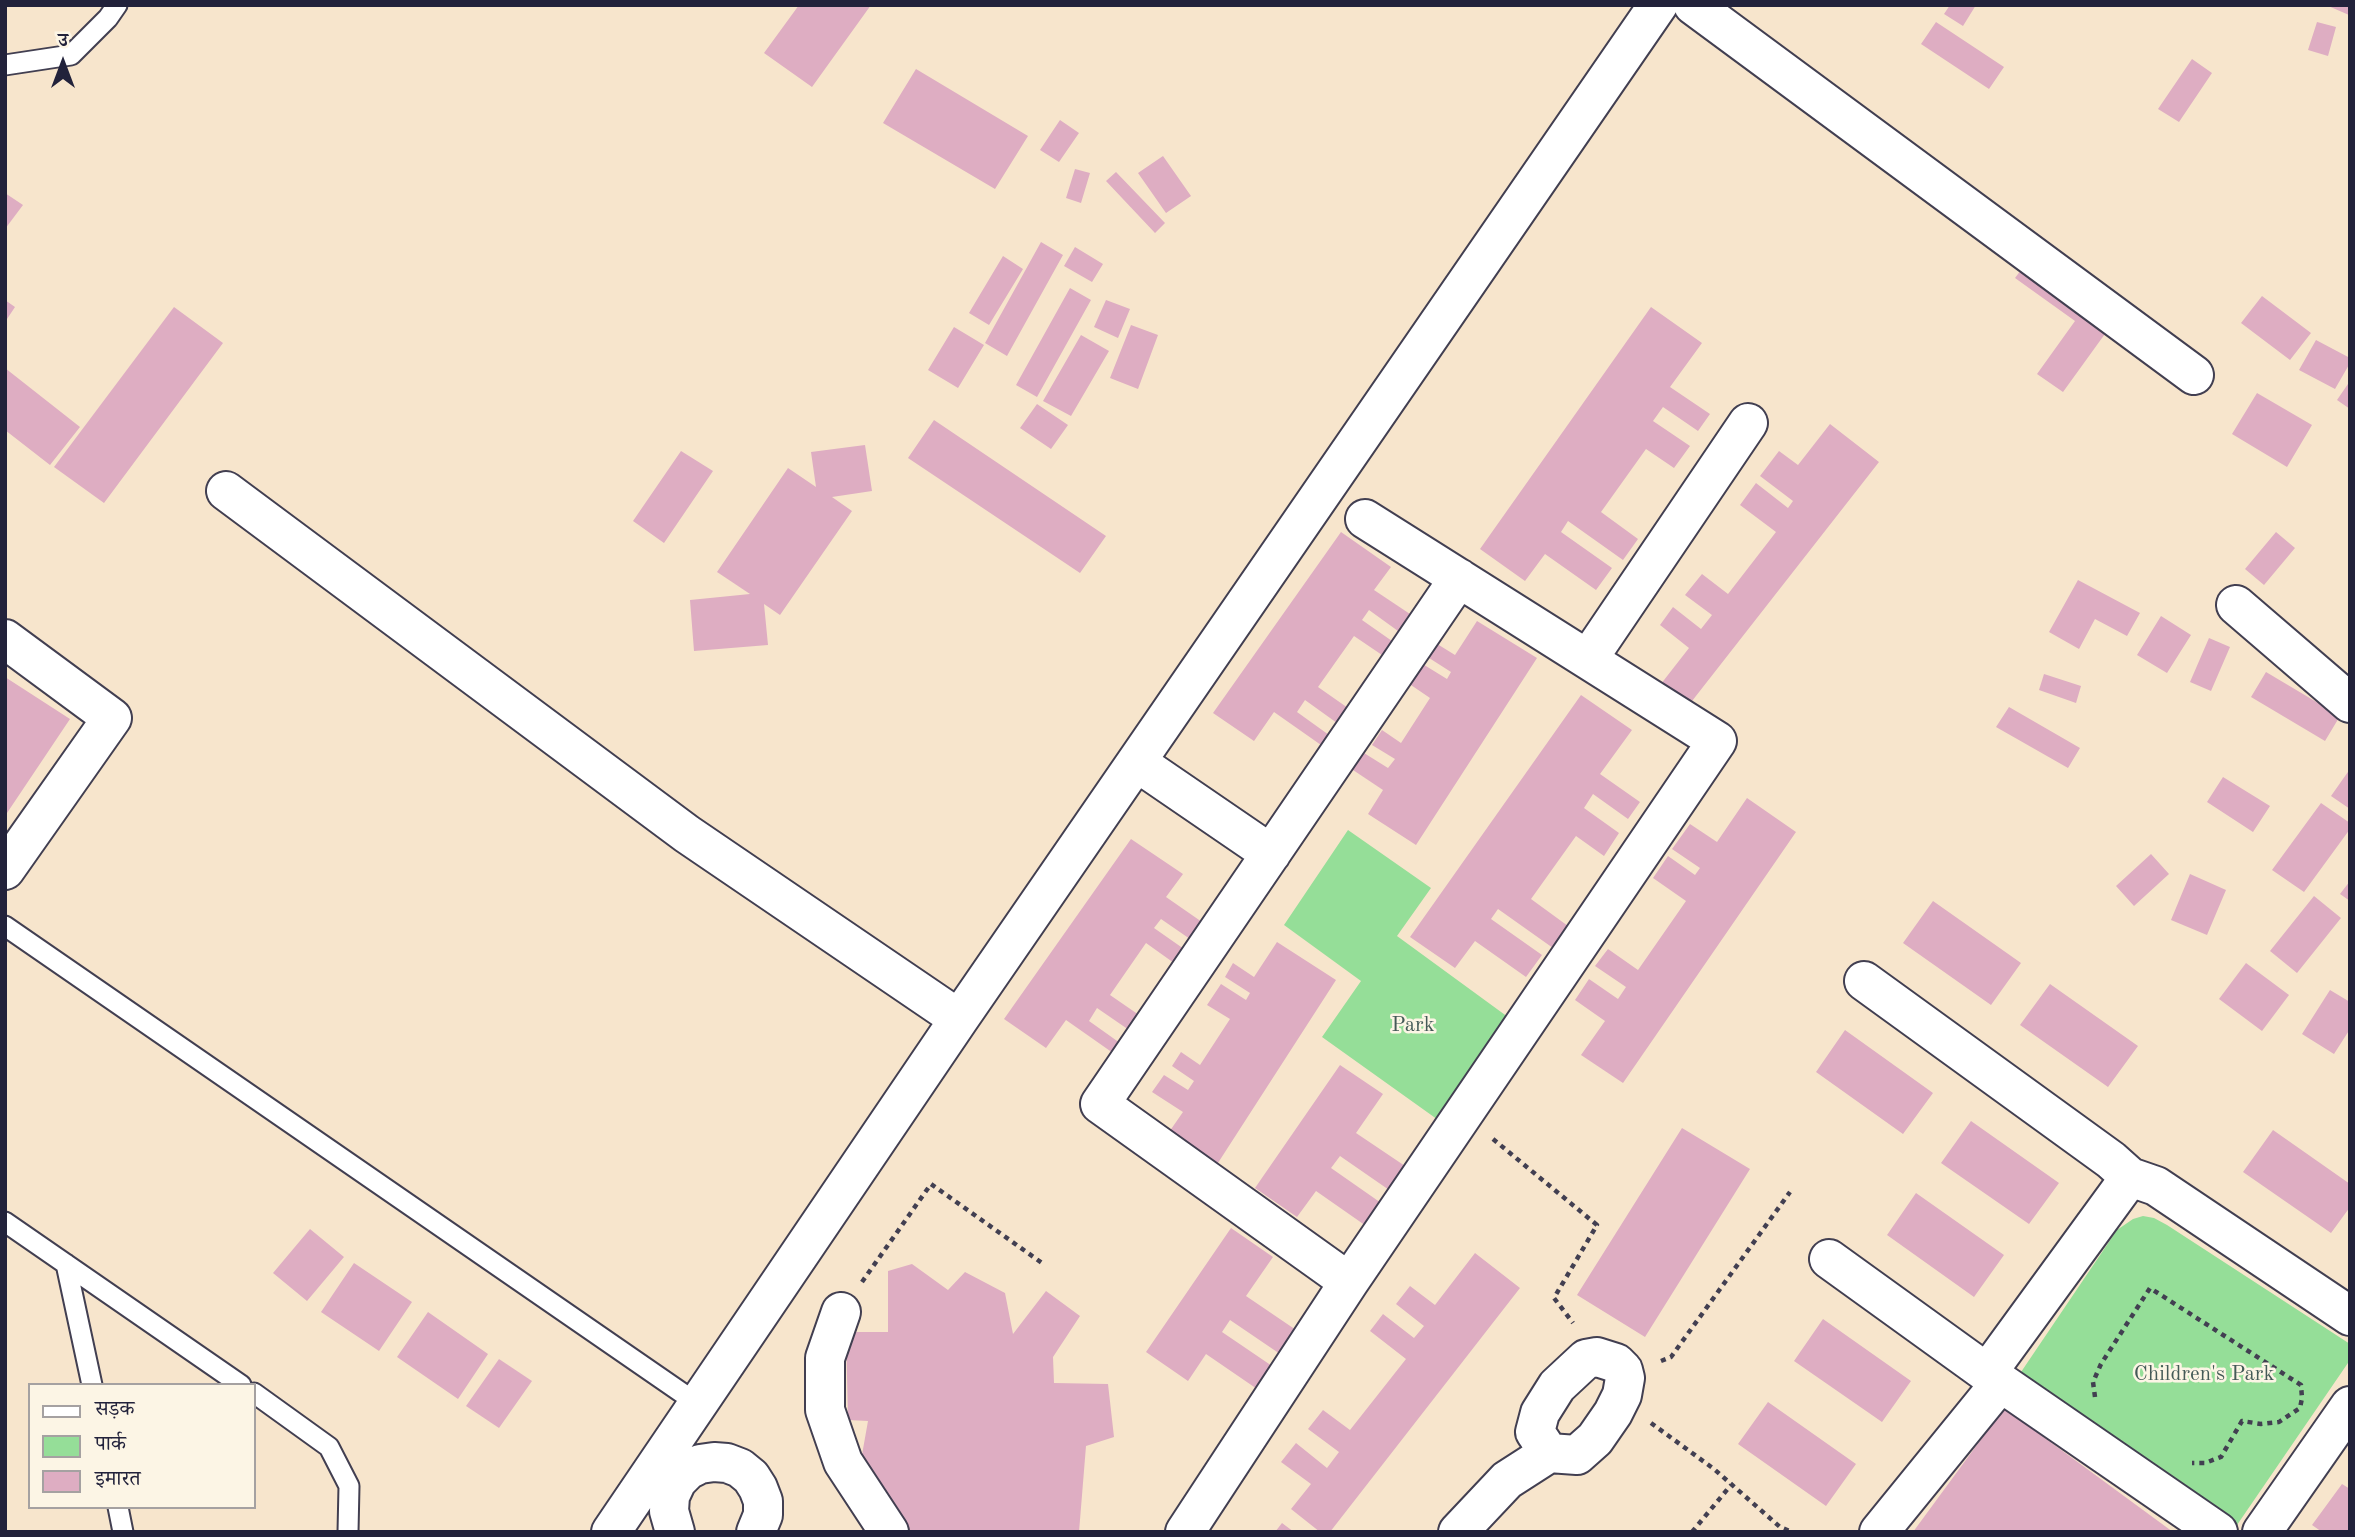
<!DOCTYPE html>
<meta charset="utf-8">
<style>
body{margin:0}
#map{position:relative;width:2355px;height:1537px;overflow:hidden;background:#f7e5cc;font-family:"Old Standard TT","Noto Serif Devanagari",serif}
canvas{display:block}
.frame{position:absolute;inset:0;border:7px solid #22223b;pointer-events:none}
.legend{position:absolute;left:28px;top:1383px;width:228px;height:126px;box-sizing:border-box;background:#fcf5e5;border:2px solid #a5a1a1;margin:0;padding:9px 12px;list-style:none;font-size:21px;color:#22223b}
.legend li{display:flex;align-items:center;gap:14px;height:35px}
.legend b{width:35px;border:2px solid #a5a1a1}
.north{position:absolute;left:28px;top:28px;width:70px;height:70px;-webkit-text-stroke:5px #fcf5e5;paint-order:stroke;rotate:0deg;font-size:19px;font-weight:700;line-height:28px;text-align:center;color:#22223b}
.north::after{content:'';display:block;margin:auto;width:24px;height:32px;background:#22223b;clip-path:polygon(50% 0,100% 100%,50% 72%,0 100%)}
</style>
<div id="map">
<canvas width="2355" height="1537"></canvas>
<div class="frame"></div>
<ul class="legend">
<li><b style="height:9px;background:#fff"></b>सड़क</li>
<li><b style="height:19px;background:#95de98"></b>पार्क</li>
<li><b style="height:19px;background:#deadc2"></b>इमारत</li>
</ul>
<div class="north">उ</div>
</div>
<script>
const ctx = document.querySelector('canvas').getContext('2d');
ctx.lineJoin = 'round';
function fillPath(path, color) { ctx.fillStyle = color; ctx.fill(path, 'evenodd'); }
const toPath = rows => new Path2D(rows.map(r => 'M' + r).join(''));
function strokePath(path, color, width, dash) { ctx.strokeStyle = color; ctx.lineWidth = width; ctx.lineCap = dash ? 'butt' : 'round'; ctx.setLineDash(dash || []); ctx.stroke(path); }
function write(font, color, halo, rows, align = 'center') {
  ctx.font = font + ' "Old Standard TT",serif'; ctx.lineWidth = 5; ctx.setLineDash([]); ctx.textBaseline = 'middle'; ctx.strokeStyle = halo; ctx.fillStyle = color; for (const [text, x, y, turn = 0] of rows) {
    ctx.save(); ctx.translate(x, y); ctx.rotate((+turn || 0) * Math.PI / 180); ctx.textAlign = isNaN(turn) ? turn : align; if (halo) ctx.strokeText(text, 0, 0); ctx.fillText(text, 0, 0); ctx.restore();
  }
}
const green = toPath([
 [1348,830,1431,888,1397,936,1512,1020,1441,1122,1322,1037,1361,981,1284,925],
 [2143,1216,2154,1218,2167,1225,2350,1344,2350,1360,2237,1525,2019,1375,2117,1230,2133,1219]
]);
const building = toPath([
 [799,5,871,5,812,87,764,53],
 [1950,5,1976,5,1963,26,1944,14],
 [2326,5,2350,5,2350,13,2349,15],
 [1936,22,2004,67,1989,89,1921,44],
 [2317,22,2336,27,2328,56,2308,50],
 [2192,59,2212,73,2179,122,2158,109],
 [916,69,1028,136,995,189,883,123],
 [1060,120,1079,133,1059,162,1040,150],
 [1163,156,1191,196,1166,213,1138,173],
 [1075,169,1090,173,1081,203,1066,198],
 [1116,172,1165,223,1155,233,1106,181],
 [5,193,23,205,5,229],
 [1041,242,1063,255,1007,356,985,343],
 [1075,247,1103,264,1092,282,1064,266],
 [1003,256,1023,269,989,325,969,313],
 [2030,258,2115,320,2063,392,2037,374,2075,321,2015,278],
 [1070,288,1091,300,1037,397,1016,385],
 [2262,296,2311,333,2290,360,2241,323],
 [5,300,15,307,5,322],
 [1106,300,1130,309,1118,338,1094,327],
 [174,307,223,343,104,503,54,467],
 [1651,307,1702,343,1670,387,1710,414,1698,431,1663,407,1653,421,1690,446,1674,468,1646,449,1601,512,1638,539,1623,560,1568,521,1561,532,1612,568,1596,590,1545,554,1525,581,1480,549],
 [1131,325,1158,335,1138,389,1110,378],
 [954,327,984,345,958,388,928,370],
 [1081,335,1109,351,1071,416,1043,401],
 [2316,340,2350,358,2350,363,2335,389,2299,370],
 [5,368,80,427,50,465,5,430],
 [2350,381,2350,409,2337,400],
 [2257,393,2312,425,2287,467,2232,434],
 [1037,404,1068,425,1051,449,1020,428],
 [934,420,1106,536,1080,573,908,458],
 [1830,424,1879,462,1685,710,1657,689,1689,648,1660,625,1673,607,1701,629,1712,615,1685,595,1702,574,1728,594,1776,532,1740,505,1756,483,1788,508,1793,501,1760,476,1779,451,1798,465],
 [865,445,872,491,832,497,852,511,780,615,764,604,768,645,694,651,690,600,750,594,717,572,788,468,816,487,811,452],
 [681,451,713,471,664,543,633,521],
 [1341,532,1391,567,1374,590,1410,614,1398,631,1369,610,1362,620,1392,641,1382,655,1354,636,1318,687,1348,708,1337,723,1305,700,1297,712,1329,735,1321,745,1274,712,1254,741,1213,713],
 [2276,532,2295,548,2264,585,2245,569],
 [2078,580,2140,613,2127,636,2095,619,2079,649,2049,632],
 [2161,616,2191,635,2167,673,2137,655],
 [1477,621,1537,658,1416,845,1368,814,1383,790,1353,770,1364,753,1388,768,1395,759,1372,745,1382,730,1401,743,1430,698,1408,683,1421,663,1447,679,1451,672,1426,656,1434,642,1455,655],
 [2209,638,2230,647,2211,691,2190,682],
 [2266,672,2340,716,2325,741,2251,697],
 [2044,674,2081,686,2076,703,2039,690],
 [5,677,70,719,5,816],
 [1581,695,1632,730,1600,774,1640,802,1628,819,1593,794,1584,808,1619,833,1604,856,1576,836,1531,899,1568,926,1553,948,1498,909,1491,919,1542,955,1526,977,1475,941,1455,968,1410,937],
 [2009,707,2080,748,2068,768,1996,727],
 [2350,769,2350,809,2331,796],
 [2223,777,2270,806,2253,832,2207,802],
 [1747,798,1796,832,1623,1083,1581,1055,1605,1021,1575,1000,1589,979,1618,999,1626,987,1595,966,1608,949,1638,970,1686,901,1653,878,1668,856,1695,875,1700,868,1672,849,1690,824,1717,842],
 [2321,803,2350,823,2350,829,2304,892,2272,870],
 [1131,839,1183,874,1166,897,1202,922,1190,939,1161,919,1154,928,1184,949,1174,963,1146,943,1110,995,1139,1015,1129,1030,1097,1008,1089,1021,1120,1043,1113,1053,1066,1020,1046,1048,1004,1019],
 [2151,854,2169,874,2134,906,2116,886],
 [2190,874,2226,890,2207,935,2171,920],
 [2350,881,2350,901,2340,894],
 [2314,896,2341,918,2297,973,2270,951],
 [1933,901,2021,963,1991,1005,1903,943],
 [1277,942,1336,980,1216,1166,1167,1135,1183,1112,1152,1092,1164,1075,1188,1090,1194,1081,1172,1066,1181,1052,1200,1065,1230,1019,1207,1005,1221,984,1246,1000,1250,993,1225,977,1233,963,1254,977],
 [2246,963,2289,995,2262,1031,2219,999],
 [2050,984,2138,1046,2108,1087,2020,1025],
 [2330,990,2350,1002,2350,1029,2334,1054,2302,1034],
 [1845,1030,1933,1093,1903,1134,1816,1072],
 [1340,1065,1383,1094,1356,1133,1408,1168,1392,1192,1340,1156,1331,1168,1384,1205,1369,1228,1316,1191,1297,1217,1255,1188],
 [1971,1121,2059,1183,2029,1224,1941,1163],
 [1682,1128,1750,1169,1645,1337,1577,1295],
 [2273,1130,2350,1184,2350,1207,2331,1233,2243,1172],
 [1916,1193,2004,1255,1974,1297,1887,1235],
 [1231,1228,1273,1257,1246,1296,1299,1332,1283,1356,1230,1320,1222,1332,1275,1368,1260,1391,1206,1354,1188,1381,1146,1352],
 [310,1229,344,1257,307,1301,273,1273],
 [1475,1253,1520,1288,1330,1532,1320,1532,1291,1509,1311,1484,1281,1462,1296,1443,1327,1468,1339,1452,1308,1429,1323,1410,1350,1430,1406,1359,1370,1331,1383,1314,1414,1338,1424,1326,1396,1304,1410,1286,1435,1305],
 [354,1263,412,1302,379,1351,321,1312],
 [912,1264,948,1290,965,1272,1005,1293,1013,1334,1046,1291,1080,1316,1053,1357,1054,1383,1108,1384,1114,1437,1086,1446,1079,1532,913,1532,893,1519,860,1466,868,1421,848,1420,846,1332,888,1332,888,1271],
 [428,1312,488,1354,458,1399,397,1357],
 [1823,1319,1911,1381,1882,1422,1794,1361],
 [499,1359,532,1381,499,1428,466,1406],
 [1768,1402,1856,1464,1826,1506,1738,1444],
 [2004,1408,2173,1532,1913,1532],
 [2342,1484,2350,1489,2350,1532,2322,1532,2312,1525],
 [1282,1523,1294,1532,1275,1532]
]);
const path = toPath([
 [1493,1139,1597,1225,1554,1298,1573,1323],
 [862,1282,931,1184,1042,1263],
 [1661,1361,1671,1357,1790,1192],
 [2095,1397,2093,1382,2101,1364,2150,1288,2301,1385,2302,1398,2300,1408,2279,1422,2261,1424,2242,1421,2221,1457,2205,1463,2192,1463],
 [1651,1423,1714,1469,1780,1527,1792,1532],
 [1692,1532,1731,1485]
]);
const lane = toPath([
 [5,65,71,55,108,18,117,5],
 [5,926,698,1404],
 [5,1222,241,1385],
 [66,1264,92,1385],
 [254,1393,329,1447,349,1486,348,1532],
 [118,1507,123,1532]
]);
const street = toPath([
 [1693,5,2194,375],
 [226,491,687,834,959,1019],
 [2236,605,2350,703],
 [5,639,112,718,5,870],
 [1588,659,1748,423],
 [1138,763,1271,854],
 [1864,981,2111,1160,2130,1177],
 [1829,1259,1987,1373,2218,1532],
 [1349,1282,1100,1104,1459,578],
 [841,1312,825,1358,825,1410,843,1462,889,1532],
 [1987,1373,2130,1177,2156,1186,2350,1316],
 [611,1532,959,1019,1658,5],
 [675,1532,669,1511,670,1496,677,1481,688,1470,700,1464,714,1462,727,1463,740,1468,751,1477,758,1488,763,1501,763,1515,756,1532],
 [1185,1532,1349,1282,1717,741,1365,519],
 [1458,1532,1507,1480,1549,1453,1577,1455,1595,1439,1613,1413,1622,1395,1625,1378,1623,1370,1616,1363,1597,1357,1586,1359,1557,1386,1540,1413,1535,1432,1549,1453],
 [1879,1532,2001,1382],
 [2262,1532,2350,1406]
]);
const parkNames = [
 ["Park",1413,1025],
 ["Children's Park",2204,1374]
];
fillPath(green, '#95de98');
fillPath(building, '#deadc2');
strokePath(lane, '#423f51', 23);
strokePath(street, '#423f51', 42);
strokePath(path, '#423f51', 4.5, [5, 5]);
strokePath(lane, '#fff', 19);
strokePath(street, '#fff', 38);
write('21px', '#445a57', '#fcf5e5', parkNames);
</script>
